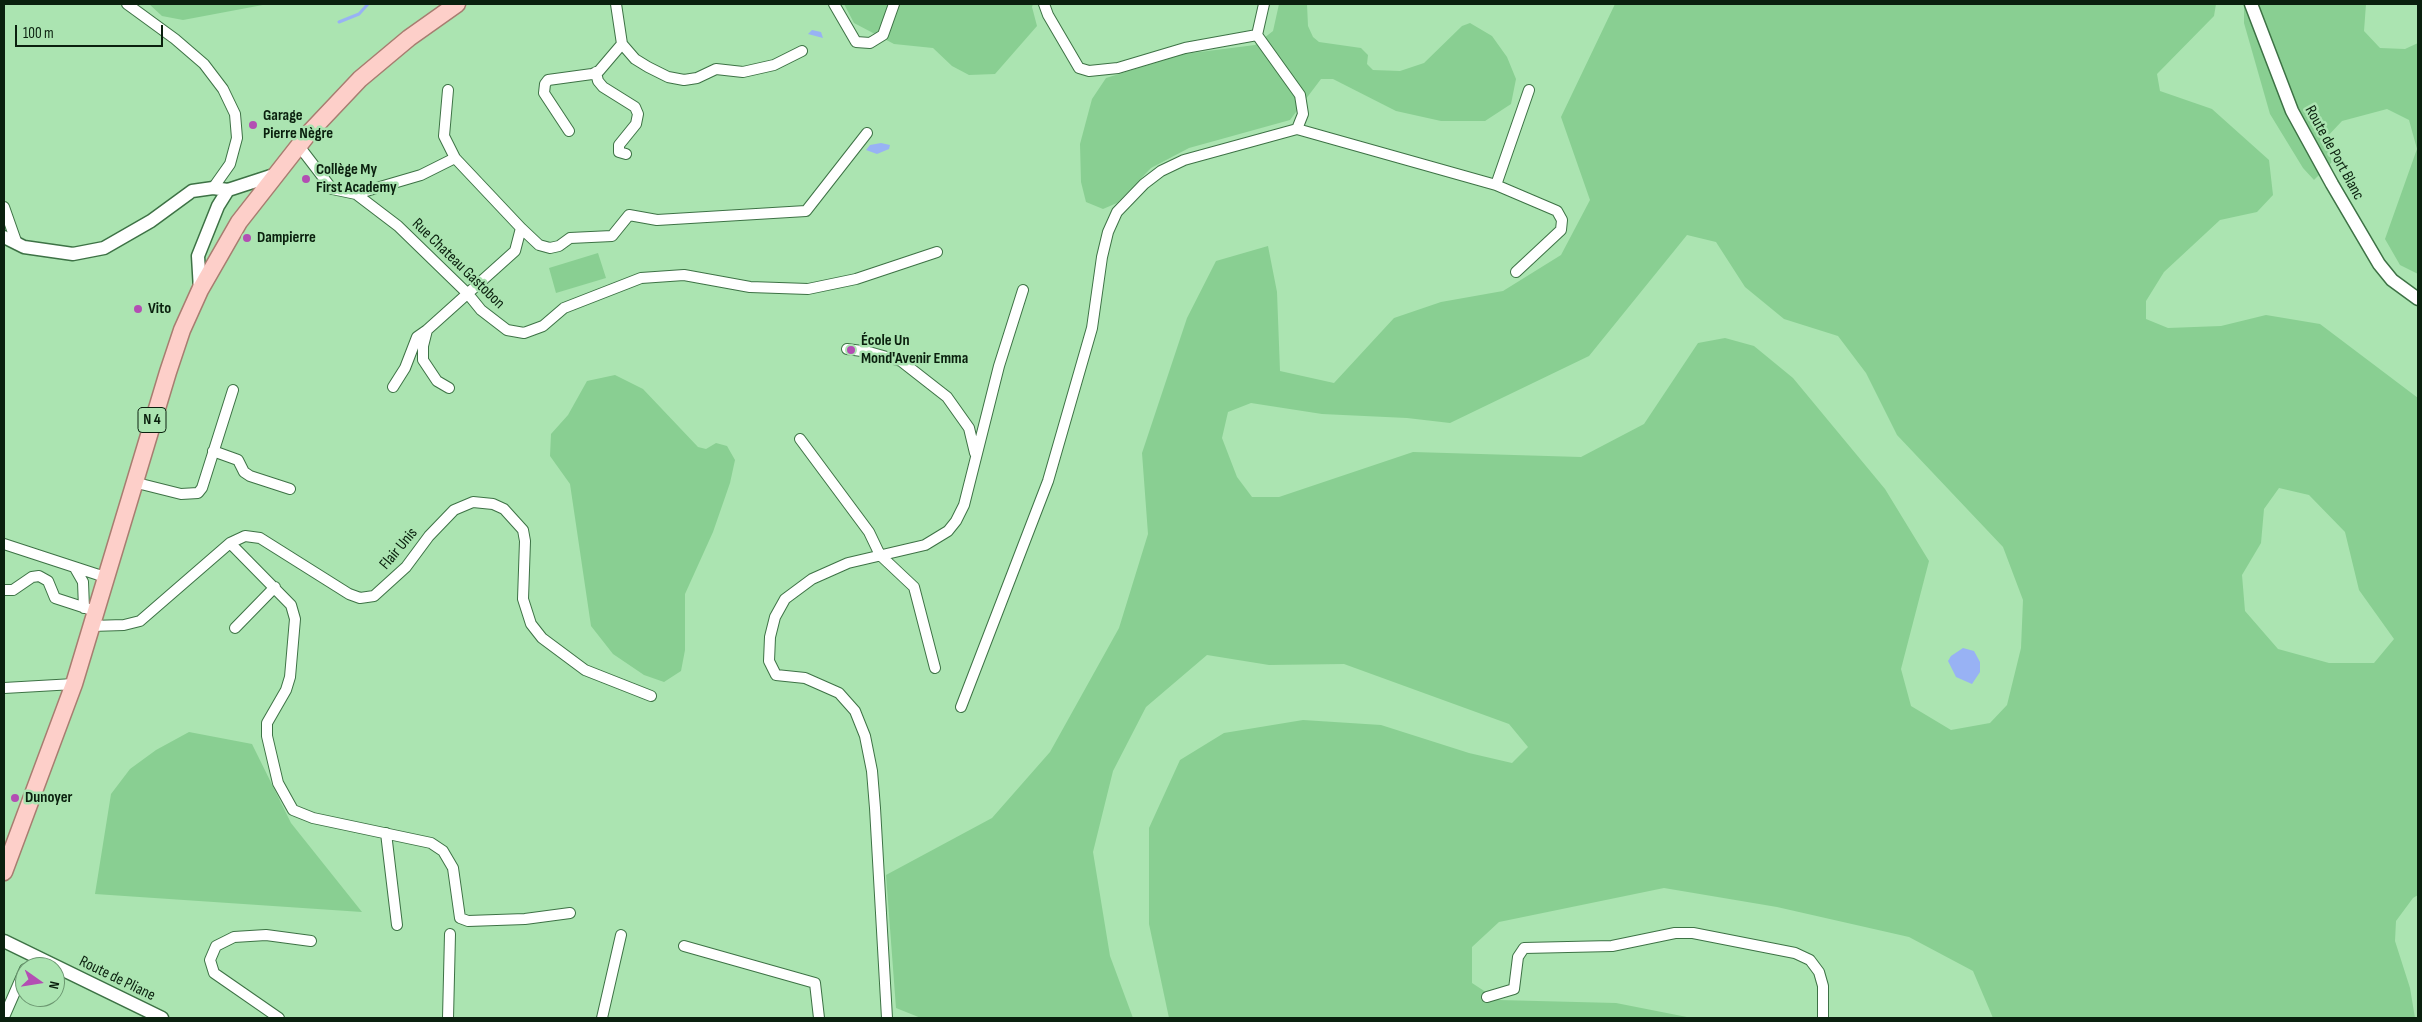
<!DOCTYPE html>
<meta charset="utf-8">
<style>
body{margin:0}
#map{position:relative;width:2422px;height:1022px;overflow:hidden;background:#abe4b1;font-family:"Sofia Sans Condensed",sans-serif}
canvas{display:block}
.frame{position:absolute;inset:0;border:5px solid #0a200e;pointer-events:none}
.north{position:absolute;left:15px;top:957px;width:50px;height:50px;box-sizing:border-box;background:#abe4b1;border:1px solid #6b9670;border-radius:50%;rotate:103deg;font-size:14px;font-weight:700;line-height:20px;text-align:center;color:#0a200e}
.north::after{content:'';display:block;margin:auto;width:18px;height:22px;background:#b34eb3;clip-path:polygon(50% 0,100% 100%,50% 72%,0 100%)}
.scale{position:absolute;left:15px;top:25px;width:148px;height:22px;box-sizing:border-box;border:2px solid #0a200e;border-top:0;padding-left:6px;font-size:15px;line-height:18px;white-space:nowrap;color:#0a200e;-webkit-text-stroke:4px #abe4b1;paint-order:stroke}
</style>
<div id="map">
<canvas width="2422" height="1022"></canvas>
<div class="frame"></div>
<div class="north">N</div>
<div class="scale">100 m</div>
</div>
<script>
const ctx = document.querySelector('canvas').getContext('2d');
ctx.lineJoin = 'round';
function fillPath(path, color) { ctx.fillStyle = color; ctx.fill(path, 'evenodd'); }
const toPath = rows => new Path2D(rows.map(r => 'M' + r).join(''));
function strokePath(path, color, width, dash) { ctx.strokeStyle = color; ctx.lineWidth = width; ctx.lineCap = dash ? 'butt' : 'round'; ctx.setLineDash(dash || []); ctx.stroke(path); }
function write(font, color, halo, rows, align = 'center') {
  ctx.font = font + ' "Sofia Sans Condensed",sans-serif'; ctx.lineWidth = 5; ctx.setLineDash([]); ctx.textBaseline = 'middle'; ctx.strokeStyle = halo; ctx.fillStyle = color; for (const [text, x, y, turn = 0] of rows) {
    ctx.save(); ctx.translate(x, y); ctx.rotate((+turn || 0) * Math.PI / 180); ctx.textAlign = isNaN(turn) ? turn : align; if (halo) ctx.strokeText(text, 0, 0); ctx.fillText(text, 0, 0); ctx.restore();
  }
}
const green = toPath([
 [149,4,268,4,183,20,162,16],
 [844,4,1033,4,1032,7,1037,26,995,74,969,75,952,66,933,48,894,44,854,23],
 [1279,4,1307,4,1308,26,1313,37,1319,42,1361,48,1368,55,1367,64,1373,70,1400,71,1424,63,1462,26,1470,23,1492,36,1507,57,1516,79,1511,104,1485,121,1441,121,1396,111,1333,79,1321,79,1290,120,1189,148,1151,168,1117,203,1103,209,1086,202,1081,182,1080,144,1092,99,1106,78,1184,54,1255,45,1273,31],
 [1615,4,2216,4,2214,16,2157,74,2160,91,2212,109,2269,160,2273,195,2257,212,2220,220,2164,272,2146,301,2146,319,2168,328,2221,326,2266,315,2320,324,2418,398,2418,895,2413,898,2396,921,2395,941,2410,988,2415,1018,1993,1018,1973,971,1909,937,1777,907,1664,888,1499,922,1472,947,1472,983,1498,1000,1616,1003,1692,1018,1169,1018,1149,924,1149,828,1180,760,1224,733,1303,720,1381,725,1469,753,1512,763,1528,747,1509,724,1344,664,1269,665,1207,655,1146,707,1113,771,1093,852,1110,956,1133,1018,921,1018,896,1008,886,875,992,818,1050,752,1119,628,1148,534,1142,453,1187,318,1216,261,1268,246,1277,292,1280,371,1334,383,1394,318,1441,302,1503,291,1561,255,1590,200,1561,117],
 [1687,235,1716,242,1745,287,1784,319,1838,336,1866,373,1897,435,2003,547,2023,600,2021,648,2007,705,1990,723,1951,730,1911,706,1901,669,1929,561,1885,489,1793,378,1754,346,1725,338,1698,343,1644,424,1581,457,1413,452,1279,497,1252,497,1237,477,1222,438,1228,412,1251,403,1322,414,1407,418,1450,423,1589,356],
 [2279,488,2309,495,2345,532,2359,590,2394,639,2374,663,2329,663,2278,649,2245,611,2242,575,2261,543,2264,509],
 [2244,4,2366,4,2364,31,2380,48,2405,49,2418,43,2418,274,2400,265,2385,239,2417,149,2409,120,2387,109,2342,121,2325,139,2332,162,2314,180,2303,168,2270,114,2244,23],
 [598,253,606,278,556,293,549,268],
 [615,375,643,389,698,447,706,449,716,443,727,446,735,460,730,483,713,532,685,594,685,650,681,671,664,682,644,675,613,654,591,626,570,484,550,456,551,434,568,415,587,381],
 [189,732,252,744,291,823,362,912,95,894,111,794,130,769,156,750]
]);
const water = toPath([
 [812,30,821,32,823,38,808,34],
 [881,143,890,145,889,149,877,154,866,150,870,145],
 [1963,648,1974,651,1980,662,1980,672,1972,684,1956,677,1948,661,1951,656]
]);
const stream = toPath([
 [339,22,359,14,368,4]
]);
const minor = toPath([
 [127,4,175,39,204,64,223,89,235,114,237,138,230,164,213,188],
 [834,4,856,42,870,43,883,35,894,4],
 [1044,4,1048,15,1079,68,1089,71,1118,68,1185,48,1257,35],
 [622,44,635,59,648,67,668,77,684,80,697,78,716,69,743,72,774,65,802,51],
 [596,72,598,81,603,87,635,107,638,114,636,124,619,145,619,152,626,154],
 [448,90,444,136,455,158,521,228,515,251,427,330,423,346,423,360,437,381,449,388],
 [1297,129,1496,185,1557,211,1562,220,1561,230,1516,272],
 [569,131,544,93,545,84,548,80,592,74,599,71,622,44,616,4],
 [299,146,332,189,356,194,398,226,468,294,481,310,507,330,524,333,543,326,564,308,641,278,684,275,750,287,808,289,856,279,937,252],
 [1496,185,1529,90],
 [356,194,421,175,455,158],
 [4,207,17,244],
 [521,228,539,245,550,248,559,246,570,238,612,236,629,215,657,220,806,211,867,133],
 [847,349,869,352,901,361,947,397,969,428,975,453],
 [393,387,405,368,417,337,427,330],
 [800,439,869,532,880,555,914,587,935,668],
 [213,451,238,460,244,472,250,476,290,489],
 [133,482,181,494,198,493,202,488,233,390],
 [230,543,291,605,295,619,290,677,286,690,267,723,267,736,278,783,293,810,313,818,431,843,443,851,453,868,460,918,468,921,525,919,570,913],
 [4,544,105,577],
 [75,568,83,582,84,608],
 [4,590,13,590,32,577,39,576,48,581,55,598,95,611],
 [91,626,124,625,140,621,230,543,245,536,260,538,349,594,360,598,374,596,406,567,429,536,454,510,473,502,493,504,504,509,523,530,525,541,523,599,531,624,542,638,585,670,651,696],
 [235,628,275,587],
 [4,688,74,684],
 [961,707,1048,481,1092,328,1102,257,1108,232,1117,212,1144,184,1161,171,1184,160,1297,129,1303,114,1300,95,1257,35,1264,4],
 [386,833,397,925],
 [684,946,815,983,819,1018],
 [1487,997,1514,989,1518,957,1524,948,1612,946,1675,933,1693,933,1795,953,1810,960,1819,972,1823,986,1823,1018],
 [4,1017,25,969],
 [279,1018,214,973,210,960,216,946,234,937,266,935,311,941],
 [448,1018,450,934],
 [602,1018,621,935],
 [887,1018,875,808,872,771,865,736,855,711,839,693,805,678,776,675,769,661,770,637,775,617,785,599,812,579,848,563,925,545,948,531,956,521,964,505,999,366,1023,290]
]);
const tertiary = toPath([
 [2251,4,2292,111,2332,184,2379,264,2392,280,2418,299],
 [4,237,24,247,73,254,104,248,151,221,192,191,213,188,228,190,274,175],
 [200,290,198,256,218,206,228,190],
 [4,941,162,1018]
]);
const primary = toPath([
 [4,872,74,684,168,372,182,330,200,290,239,222,308,134,360,79,409,38,457,4]
]);
const markers = [
 [253,125,5,"#b34eb3"],
 [306,179,5,"#b34eb3"],
 [247,238,5,"#b34eb3"],
 [138,309,5,"#b34eb3"],
 [851,350,5,"#b34eb3"],
 [15,798,5,"#b34eb3"]
];
const shields = [
 [152,420,28]
];
const shieldNames = [
 ["N 4",152,420]
];
const poiNames = [
 ["Garage",263,116],
 ["Pierre Nègre",263,134],
 ["Collège My",316,170],
 ["First Academy",316,188],
 ["Dampierre",257,238],
 ["Vito",148,309],
 ["École Un",861,341],
 ["Mond'Avenir Emma",861,359],
 ["Dunoyer",25,798]
];
const streetNames = [
 ["Route de Port Blanc",2334,153,61],
 ["Rue Chateau Gastobon",458,264,44],
 ["Flair Unis",399,549,-50],
 ["Route de Pliane",117,979,26]
];
fillPath(green, '#89cf92');
fillPath(water, '#98b2f4');
strokePath(stream, '#98b2f4', 3);
strokePath(minor, '#3d7245', 12);
strokePath(tertiary, '#3d7245', 15);
strokePath(primary, '#a77d70', 19);
strokePath(minor, '#fff', 10);
strokePath(tertiary, '#fff', 12);
strokePath(primary, '#fdcfc9', 16);
for (const [x, y, r, color] of markers) { const dot = new Path2D(); dot.arc(x, y, r, 0, 2 * Math.PI); ctx.fillStyle = color; ctx.fill(dot); strokePath(dot, '#abe4b1', 2); }
for (const [x, y, w] of shields) { const box = new Path2D(); box.roundRect(x - w / 2, y - 12.5, w, 25, 4); ctx.fillStyle = '#abe4b1'; ctx.fill(box); strokePath(box, '#0a200e', 1); }
write('bold 15px', '#0a200e', null, shieldNames);
write('bold 16px', '#0a200e', '#abe4b1', poiNames, 'left');
write('16px', '#0a200e', '#abe4b1', streetNames);
</script>
